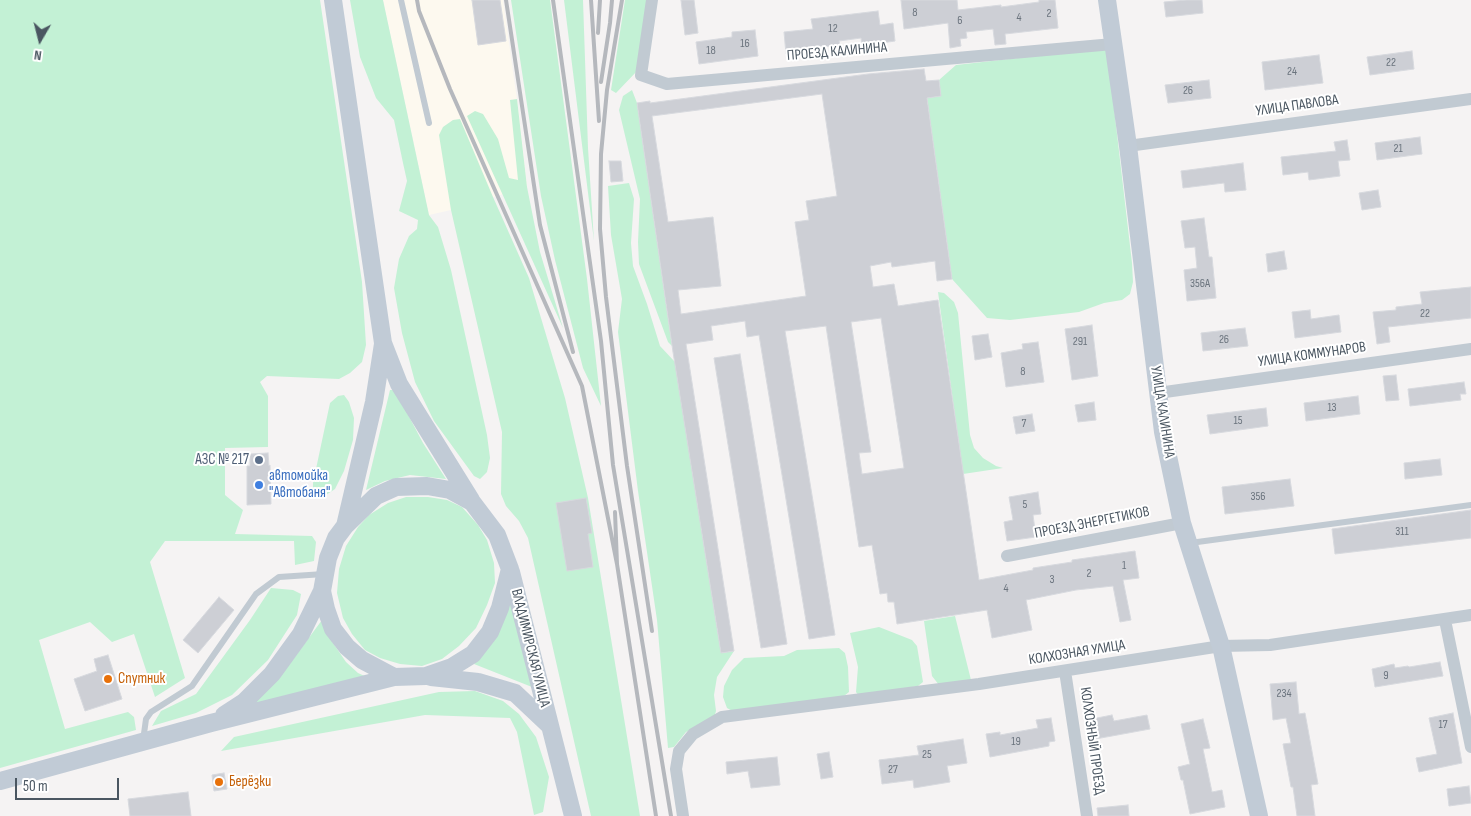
<!DOCTYPE html>
<meta charset="utf-8">
<style>
body{margin:0}
#map{position:relative;width:1471px;height:816px;overflow:hidden;background:#f5f3f3;font-family:"Sofia Sans Condensed",sans-serif}
canvas{display:block}
.north{position:absolute;left:15px;top:15px;width:50px;height:50px;-webkit-text-stroke:4px #fff;paint-order:stroke;rotate:188deg;font-size:14px;font-weight:700;line-height:20px;text-align:center;color:#4a5661}
.north::after{content:'';display:block;margin:auto;width:18px;height:22px;background:#4a5661;clip-path:polygon(50% 0,100% 100%,50% 72%,0 100%)}
.scale{position:absolute;left:15px;top:778px;width:104px;height:22px;box-sizing:border-box;border:2px solid #4a5661;border-top:0;padding-left:6px;font-size:15px;line-height:18px;white-space:nowrap;color:#4a5661;-webkit-text-stroke:4px #fff;paint-order:stroke}
</style>
<div id="map">
<canvas width="1471" height="816"></canvas>
<div class="north">N</div>
<div class="scale">50 m</div>
</div>
<script>
const ctx = document.querySelector('canvas').getContext('2d');
ctx.lineJoin = 'round';
function fillPath(path, color) { ctx.fillStyle = color; ctx.fill(path, 'evenodd'); }
const toPath = rows => new Path2D(rows.map(r => 'M' + r).join(''));
function strokePath(path, color, width, dash) { ctx.strokeStyle = color; ctx.lineWidth = width; ctx.lineCap = dash ? 'butt' : 'round'; ctx.setLineDash(dash || []); ctx.stroke(path); }
function write(font, color, halo, rows, align = 'center') {
  ctx.font = font + ' "Sofia Sans Condensed",sans-serif'; ctx.lineWidth = 4; ctx.setLineDash([]); ctx.textBaseline = 'middle'; ctx.strokeStyle = halo; ctx.fillStyle = color; for (const [text, x, y, turn = 0] of rows) {
    ctx.save(); ctx.translate(x, y); ctx.rotate((+turn || 0) * Math.PI / 180); ctx.textAlign = isNaN(turn) ? turn : align; if (halo) ctx.strokeText(text, 0, 0); ctx.fillText(text, 0, 0); ctx.restore();
  }
}
const commercial = toPath([
 [383,0,503,0,519,114,527,187,451,210,429,215]
]);
const green = toPath([
 [0,0,320,0,362,282,366,345,362,362,350,373,339,379,267,376,260,382,268,396,268,447,225,448,225,495,243,510,235,534,312,536,316,542,314,561,295,565,294,541,165,541,150,562,185,678,155,697,134,634,112,642,90,622,39,640,65,729,128,712,134,717,136,730,0,768],
 [350,0,383,0,429,215,438,227,451,270,487,435,490,458,487,472,480,479,474,476,434,421,415,382,402,333,394,288,399,259,409,236,417,229,418,220,399,211,407,181,403,163,394,120,376,98,360,57],
 [511,0,550,0,587,279,601,406,583,368,555,260,541,196],
 [564,0,583,0,588,148,594,241],
 [625,0,656,0,638,70,616,93,611,90],
 [1107,48,1132,263,1133,282,1130,294,1122,300,1104,303,1079,312,1010,320,987,318,952,279,927,98,941,96,939,80,956,65],
 [632,90,637,103,672,346,668,342,639,264,638,242,640,199,619,110,623,96],
 [517,99,527,187,540,252,563,328,467,116,475,111,483,114,498,139,509,178,518,180,510,100],
 [460,119,493,197,529,278,565,398,588,498,640,816,591,816,528,538,519,521,506,506,501,494,502,432,451,210,439,135,443,127,453,120],
 [629,183,634,199,631,243,633,266,647,304,660,346,675,362,721,653,734,651,717,677,714,695,716,711,714,718,686,732,674,747,668,748,657,620,638,491,618,332,622,299,611,235,608,186],
 [938,292,944,293,954,302,958,313,970,435,974,448,983,458,996,466,1003,468,963,474],
 [390,390,395,390,423,443,446,479,410,475,385,481,366,490],
 [344,395,349,402,354,418,353,440,344,471,335,489,326,495,319,494,313,489,313,483,330,403,338,396],
 [406,497,428,497,447,500,462,507,478,525,487,540,494,563,495,583,487,605,476,628,459,646,442,659,422,666,400,664,380,658,365,650,352,634,343,618,337,593,339,569,346,546,358,527,369,515,388,503],
 [271,588,293,590,301,594,297,615,268,660,232,695,196,713,152,726,161,711,196,694,250,620],
 [514,594,537,689,474,664],
 [955,616,971,680,939,685,932,676,924,621],
 [322,620,333,643,346,662,358,673,371,679,247,710,280,677],
 [879,627,912,640,917,646,923,682,918,686,859,696,856,692,858,667,850,633],
 [839,648,845,653,848,667,849,692,844,696,734,712,727,708,723,697,724,686,732,670,744,658,784,656,797,650],
 [475,691,503,701,519,714,536,737,549,777,543,812,534,815,517,732,510,718,425,715,221,751,234,737,439,692]
]);
const building = toPath([
 [472,0,500,0,506,41,478,45,472,0],
 [681,0,694,0,698,33,685,35,681,0],
 [901,0,957,0,958,10,1001,5,1001,7,1039,2,1039,0,1055,0,1058,28,1005,34,1006,44,995,45,993,29,966,32,967,38,960,39,961,46,950,48,948,23,904,29,901,0],
 [1186,0,1202,0,1203,13,1166,17,1164,2,1186,0],
 [878,11,880,25,893,23,895,41,862,46,861,38,839,41,840,45,810,48,810,51,786,54,784,32,813,29,811,19,878,11],
 [755,30,758,56,699,64,696,42,732,37,732,32,755,30],
 [1412,51,1414,69,1370,75,1367,57,1412,51],
 [1319,55,1323,83,1265,90,1262,62,1319,55],
 [924,69,926,81,939,80,941,96,927,98,952,279,937,281,935,261,892,267,891,262,870,266,873,287,894,284,898,306,938,300,979,580,1033,570,1033,568,1072,562,1072,560,1135,551,1139,578,1123,580,1131,620,1120,622,1113,586,1076,590,1026,600,1032,630,992,638,987,610,897,624,894,602,888,602,887,593,880,594,872,545,859,547,826,326,785,331,835,635,809,639,759,335,747,337,745,321,711,326,713,340,686,344,734,651,721,653,673,352,637,103,650,101,650,103,868,74,924,69],
 [822,94,837,196,806,201,809,220,795,222,806,296,681,314,678,290,721,286,713,217,668,222,652,116,822,94],
 [881,318,904,468,862,474,859,453,871,452,851,322,881,318],
 [1209,80,1211,98,1168,103,1165,85,1209,80],
 [1420,137,1422,154,1377,160,1375,143,1420,137],
 [1347,140,1350,160,1338,161,1340,176,1309,180,1308,172,1283,175,1281,157,1336,151,1334,142,1347,140],
 [609,161,621,161,623,181,611,182,609,161],
 [1243,163,1246,190,1225,192,1224,183,1183,188,1181,171,1243,163],
 [1378,190,1381,207,1362,210,1359,193,1378,190],
 [1204,218,1209,257,1212,257,1216,298,1187,301,1184,270,1197,268,1195,247,1185,248,1181,221,1204,218],
 [1284,251,1287,269,1268,272,1266,254,1284,251],
 [1471,287,1471,318,1388,327,1390,342,1377,344,1373,312,1396,310,1396,307,1422,304,1420,292,1471,287],
 [1310,310,1311,319,1339,315,1341,332,1295,338,1292,312,1310,310],
 [1092,325,1098,376,1072,380,1065,329,1092,325],
 [1245,328,1248,346,1203,351,1201,333,1245,328],
 [988,334,992,357,975,360,972,336,988,334],
 [1038,342,1044,382,1006,387,1001,353,1023,349,1022,344,1038,342],
 [740,354,787,644,761,648,714,358,740,354],
 [1396,375,1399,400,1386,401,1383,376,1396,375],
 [1464,382,1466,394,1460,394,1461,400,1410,406,1408,389,1464,382],
 [1358,396,1360,414,1306,421,1304,403,1358,396],
 [1094,402,1096,420,1078,422,1075,405,1094,402],
 [1266,408,1268,426,1210,434,1207,415,1266,408],
 [1032,414,1035,431,1016,434,1013,417,1032,414],
 [268,453,269,466,270,465,271,504,247,505,247,466,250,466,250,454,268,453],
 [1440,459,1442,475,1405,479,1404,463,1440,459],
 [1290,479,1294,506,1225,514,1222,487,1290,479],
 [1038,492,1041,514,1033,515,1036,537,1007,541,1004,522,1013,520,1009,497,1038,492],
 [586,498,592,533,588,534,593,567,567,571,556,503,586,498],
 [1471,510,1471,538,1335,554,1332,529,1471,510],
 [219,597,234,610,198,653,183,640,219,597],
 [108,655,122,699,85,711,74,679,97,671,94,659,108,655],
 [1440,662,1443,676,1375,687,1372,669,1394,664,1395,668,1408,666,1409,667,1440,662],
 [1296,682,1299,714,1305,713,1318,784,1311,785,1315,816,1297,816,1293,787,1291,787,1283,744,1291,743,1286,718,1273,720,1270,684,1296,682],
 [1453,713,1462,763,1419,772,1416,758,1437,754,1429,718,1453,713],
 [1112,715,1114,721,1147,715,1150,729,1090,740,1087,720,1112,715],
 [1051,718,1055,741,1049,742,1049,746,990,757,986,734,1000,732,1000,735,1038,728,1036,720,1051,718],
 [1203,719,1210,748,1203,749,1212,792,1222,790,1225,807,1190,814,1183,780,1181,780,1178,767,1190,764,1181,724,1203,719],
 [963,739,967,763,947,766,950,782,914,788,913,780,882,784,879,760,919,755,917,746,963,739],
 [829,752,833,777,821,779,817,754,829,752],
 [777,757,780,785,751,788,748,771,727,774,726,762,777,757],
 [224,773,227,789,214,791,212,775,224,773],
 [1469,786,1471,803,1449,806,1447,789,1469,786],
 [188,792,191,816,130,816,128,799,188,792],
 [1128,805,1129,816,1098,816,1097,808,1128,805]
]);
const lane = toPath([
 [401,0,429,123],
 [1190,543,1471,505],
 [143,741,146,719,151,712,192,686,256,594,279,577,324,574]
]);
const street = toPath([
 [652,0,641,75,667,84,1113,44],
 [1128,146,1471,99],
 [1158,393,1471,349],
 [1007,556,1182,523],
 [1445,620,1471,747],
 [1065,671,1087,816],
 [683,816,676,769,679,751,693,734,722,717,979,684,1221,646,1270,645,1471,615]
]);
const secondary = toPath([
 [333,0,383,343,399,384,471,500],
 [1107,0,1128,146,1163,432,1182,523,1221,646,1259,816],
 [427,486,450,490,472,502,497,535,510,569,500,608,490,632,473,654,452,667,426,676,394,677,362,660,347,647,333,629,326,609,322,591,328,558,336,538,345,526,376,496,396,487,427,486],
 [345,526,374,402,383,344],
 [511,572,573,816],
 [431,677,478,682,515,693,550,726],
 [224,715,244,702,272,674,301,634,322,591],
 [0,781,211,723,394,677]
]);
const rail = toPath([
 [417,0,419,11,450,89,582,386,617,564,615,512],
 [506,0,540,225,573,352],
 [553,0,601,341,613,465,671,816],
 [591,0,599,121],
 [622,0,607,90,601,154,600,229,606,297,627,466,652,631],
 [598,33,600,0],
 [601,82,610,23,612,0],
 [617,564,656,816]
]);
const markers = [
 [259,460,5,"#5c6f8a"],
 [259,485,5,"#3f7fe0"],
 [108,679,5,"#e8710a"],
 [219,782,5,"#e8710a"]
];
const numberNames = [
 ["8",915,13],
 ["2",1049,14],
 ["4",1019,18],
 ["6",960,21],
 ["12",833,29],
 ["16",745,44],
 ["18",711,51],
 ["22",1391,63],
 ["24",1292,72],
 ["26",1188,91],
 ["21",1398,149],
 ["356А",1200,284],
 ["22",1425,314],
 ["26",1224,340],
 ["291",1080,342],
 ["8",1023,372],
 ["13",1332,408],
 ["15",1238,421],
 ["7",1024,424],
 ["356",1258,497],
 ["5",1025,505],
 ["311",1402,532],
 ["1",1124,566],
 ["2",1089,574],
 ["3",1052,580],
 ["4",1006,589],
 ["9",1386,676],
 ["234",1284,694],
 ["17",1443,725],
 ["19",1016,742],
 ["25",927,755],
 ["27",893,770]
];
const streetNames = [
 ["ПРОЕЗД КАЛИНИНА",837,52,-5],
 ["УЛИЦА ПАВЛОВА",1297,106,-8],
 ["УЛИЦА КОММУНАРОВ",1312,355,-8],
 ["УЛИЦА КАЛИНИНА",1162,412,81],
 ["ПРОЕЗД ЭНЕРГЕТИКОВ",1092,523,-11],
 ["ВЛАДИМИРСКАЯ УЛИЦА",530,648,76],
 ["КОЛХОЗНАЯ УЛИЦА",1077,653,-9],
 ["КОЛХОЗНЫЙ ПРОЕЗД",1092,741,82]
];
const serviceNames = [
 ["АЗС № 217",249,460]
];
const shopNames = [
 ["автомойка",269,476],
 ["\"Автобаня\"",269,493]
];
const foodNames = [
 ["Спутник",118,679],
 ["Берёзки",229,782]
];
fillPath(commercial, '#fdf9ef');
fillPath(green, '#c3f1d5');
fillPath(building, '#cdcfd5');
strokePath(building, '#d7d9de', 1);
strokePath(lane, '#c1cad2', 6);
strokePath(street, '#c1cad2', 12);
strokePath(secondary, '#c1cbd6', 18);
strokePath(rail, '#b5b8bd', 4);
for (const [x, y, r, color] of markers) { const dot = new Path2D(); dot.arc(x, y, r, 0, 2 * Math.PI); ctx.fillStyle = color; ctx.fill(dot); strokePath(dot, '#fff', 2); }
write('12px', '#6b747e', null, numberNames);
write('15px', '#4a5661', '#fff', streetNames);
write('15px', '#4e5e75', '#fff', serviceNames, 'right');
write('15px', '#366cbe', '#fff', shopNames, 'left');
write('15px', '#c56008', '#fff', foodNames, 'left');
</script>
